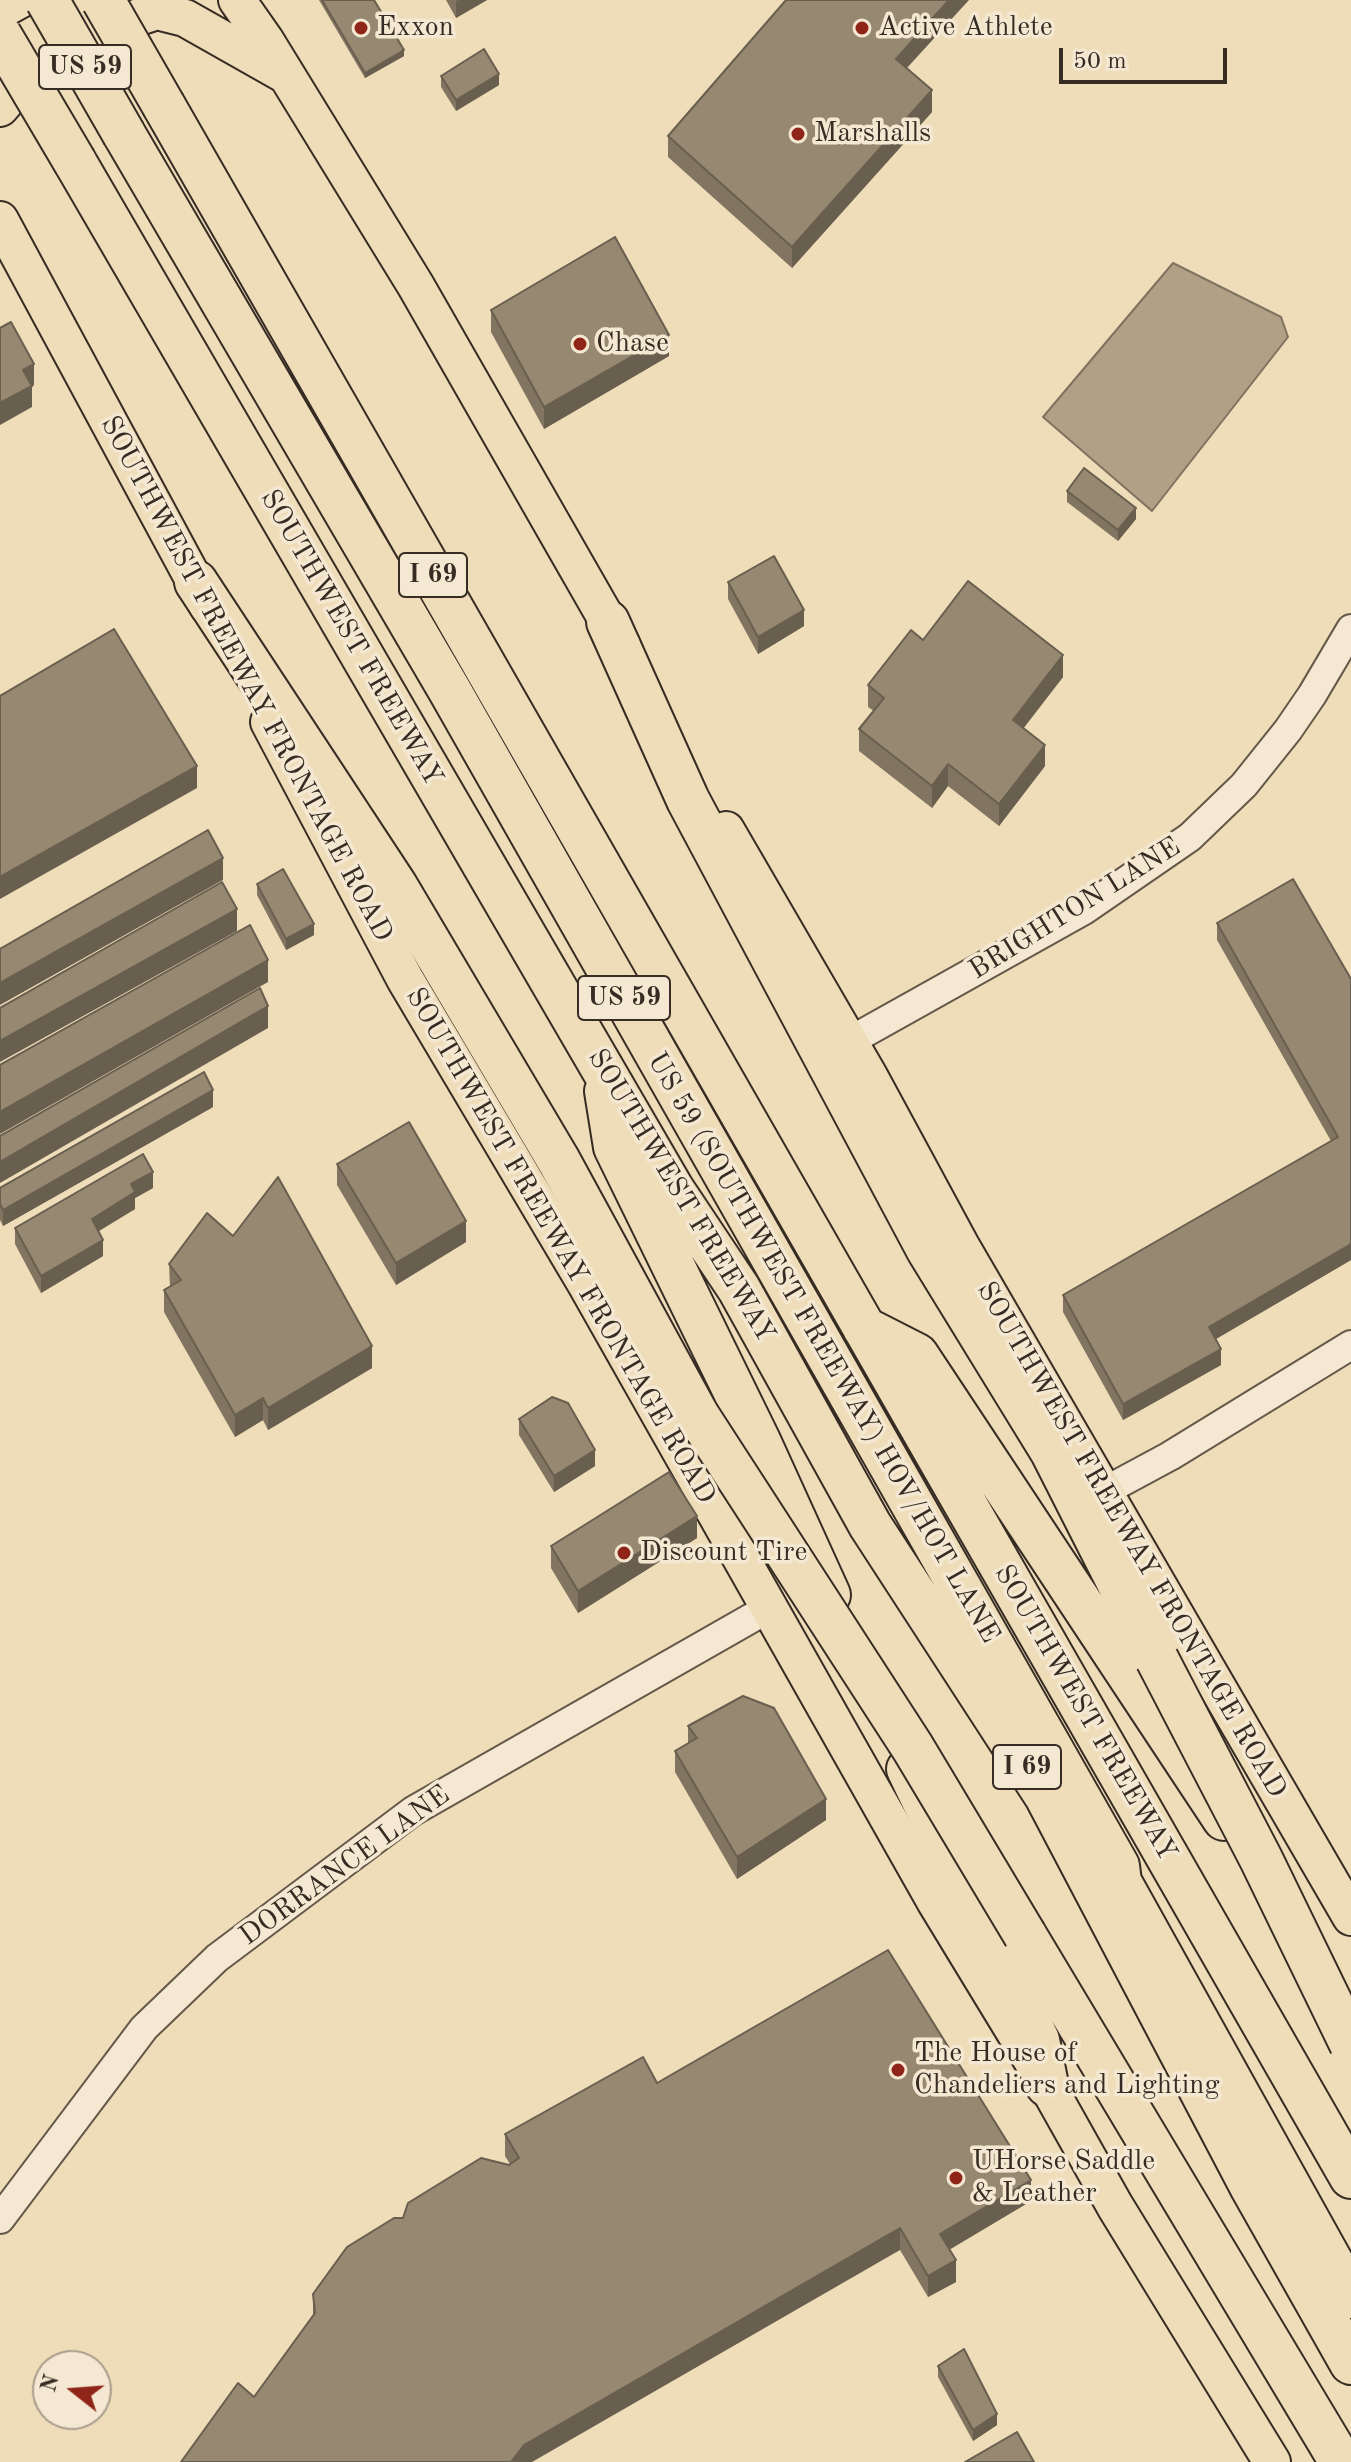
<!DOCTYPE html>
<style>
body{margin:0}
#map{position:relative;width:1351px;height:2462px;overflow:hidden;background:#efdcb9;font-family:"Old Standard TT",serif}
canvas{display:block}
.north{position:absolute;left:32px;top:2350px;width:80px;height:80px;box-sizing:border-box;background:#f5e8d2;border:2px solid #a99d8c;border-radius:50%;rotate:287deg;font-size:22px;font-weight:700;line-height:32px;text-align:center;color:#362c23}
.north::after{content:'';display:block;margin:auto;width:28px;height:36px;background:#8f2418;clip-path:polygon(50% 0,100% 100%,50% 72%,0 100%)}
.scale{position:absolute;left:1059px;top:48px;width:168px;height:36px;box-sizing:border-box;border:4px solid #362c23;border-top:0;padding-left:10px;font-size:24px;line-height:28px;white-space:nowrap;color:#362c23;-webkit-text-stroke:6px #f5e8d2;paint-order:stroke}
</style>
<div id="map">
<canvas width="1351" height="2462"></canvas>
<div class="north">N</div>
<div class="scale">50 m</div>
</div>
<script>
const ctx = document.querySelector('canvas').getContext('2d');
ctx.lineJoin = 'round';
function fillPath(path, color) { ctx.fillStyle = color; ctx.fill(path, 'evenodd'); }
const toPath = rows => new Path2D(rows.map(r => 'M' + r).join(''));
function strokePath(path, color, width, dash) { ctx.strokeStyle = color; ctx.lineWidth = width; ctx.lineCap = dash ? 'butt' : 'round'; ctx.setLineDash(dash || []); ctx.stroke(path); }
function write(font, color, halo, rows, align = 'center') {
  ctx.font = font + ' "Old Standard TT",serif'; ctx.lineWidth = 7; ctx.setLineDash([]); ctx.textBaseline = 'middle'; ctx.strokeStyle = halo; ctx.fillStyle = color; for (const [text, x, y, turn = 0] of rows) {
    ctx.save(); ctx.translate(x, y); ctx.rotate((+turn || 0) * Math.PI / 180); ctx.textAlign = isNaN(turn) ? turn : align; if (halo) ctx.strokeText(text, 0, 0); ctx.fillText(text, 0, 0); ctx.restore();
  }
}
const water = toPath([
 [1173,263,1281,317,1288,337,1152,511,1043,417,1173,263]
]);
const minor = toPath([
 [848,1042,1084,910,1190,837,1244,785,1288,730,1312,695,1351,629],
 [1105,1491,1170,1456,1351,1345],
 [0,2219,144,2028,217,1958,413,1811,769,1608]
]);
const major = toPath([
 [237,0,265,40,416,286,622,646],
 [0,54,98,0],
 [0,108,18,87,133,19,157,11,185,18,284,74],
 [0,220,208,606],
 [269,722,405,979,586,1284,935,1901,1047,2085,1115,2206,1272,2462],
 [726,830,869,1076,961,1246,1351,1917]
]);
const highway = toPath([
 [164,106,1351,2177],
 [124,134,450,691,1118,1866,1120,1882,1351,2297],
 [75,162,673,1190,739,1289,870,1525,1046,1796,1252,2188,1351,2363],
 [196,582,396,886,559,1161,698,1416],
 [608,622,688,800,928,1250,1052,1452,1157,1659],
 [606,1091,615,1147,759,1441,829,1595],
 [864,1328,917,1355,1224,1819],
 [908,1769,1038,2040,1047,2085],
 [1025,1935,1341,2462]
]);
const highwayBridge = toPath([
 [47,0,124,134],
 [103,0,164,106],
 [0,35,75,162],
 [698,1416,913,1748,1025,1935],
 [1157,1659,1261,1859,1351,2044]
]);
const wall = toPath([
 [319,0,374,0,404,56,365,78],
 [446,0,487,0,456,18],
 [907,68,932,112,792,268,668,157,668,136],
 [441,76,499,85,456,111,441,87],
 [491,310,669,356,544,429,491,332],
 [1067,491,1136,519,1118,541,1067,502],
 [728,582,804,626,758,654,728,599],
 [1063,677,1023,728,1045,766,999,826,948,786,932,808,859,751,859,729,874,711,868,707,868,685],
 [257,884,314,935,286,950,257,895],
 [1217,923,1351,979,1351,1260,1216,1339,1221,1365,1123,1420,1063,1312,1063,1295,1331,1141,1217,940],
 [213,1107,3,1226,0,1220,0,1188],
 [337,1164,466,1242,396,1285,337,1185],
 [153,1188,135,1198,135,1209,99,1231,103,1256,41,1293,15,1244,15,1228],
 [169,1264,372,1368,268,1430,263,1420,235,1437,164,1312,164,1290,170,1287],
 [519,1419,595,1466,554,1492,519,1435],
 [697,1538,578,1613,551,1568,551,1546],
 [688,1726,826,1820,737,1879,675,1772,675,1751,688,1743],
 [657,2083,1031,2201,949,2250,956,2282,928,2297,900,2250,254,2397,313,2316,313,2294,403,2218,510,2164,505,2156,505,2134],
 [938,2366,997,2425,973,2441,938,2377]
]);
const shadedWall = toPath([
 [459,0,487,0,456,18,456,1],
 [949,0,969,0,896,80,896,59],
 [404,50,404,56,365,78,365,73],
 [499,74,499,85,456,111,456,100],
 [932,90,932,112,792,268,792,247],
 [669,335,669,356,544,429,544,407],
 [34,364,34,385,32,387,32,407,0,425,0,403,23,370],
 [1136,508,1136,519,1118,541,1118,530],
 [804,610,804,626,758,654,758,637],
 [1063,655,1063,677,1013,742,1013,720],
 [1045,745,1045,766,999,826,999,804],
 [948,764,948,786,932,808,932,786],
 [197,766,197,788,0,899,0,877],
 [223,858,223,880,0,1005,0,983],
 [237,909,237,931,0,1062,0,1041],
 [314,924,314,935,286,950,286,939],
 [268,960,268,982,0,1134,0,1112],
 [268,1006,268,1028,0,1183,0,1162],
 [213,1090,213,1107,3,1226,3,1210],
 [153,1172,153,1188,135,1198,135,1209,92,1235,92,1219,131,1184],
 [466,1221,466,1242,396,1285,396,1263],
 [103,1240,103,1256,41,1293,41,1276],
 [1351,1244,1351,1260,1209,1343,1209,1327],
 [372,1346,372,1368,268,1430,268,1408],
 [1221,1349,1221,1365,1123,1420,1123,1404],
 [263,1398,263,1420,235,1437,235,1415],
 [595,1450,595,1466,554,1492,554,1476],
 [697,1516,697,1538,578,1613,578,1591],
 [826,1799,826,1820,737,1879,737,1857],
 [1031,2180,1031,2201,940,2255,940,2234],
 [900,2228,900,2250,532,2462,511,2462,524,2445],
 [956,2260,956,2282,928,2297,928,2276],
 [997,2414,997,2425,973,2441,973,2430]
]);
const building = toPath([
 [322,0,374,0,404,50,365,73,322,0],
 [786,0,949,0,896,59,932,90,792,247,668,136,786,0],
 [484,49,499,74,456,100,441,76,484,49],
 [615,237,669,335,544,407,491,310,615,237],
 [11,322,34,364,23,370,32,386,0,403,0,328,11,322],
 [1084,468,1136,508,1118,530,1067,491,1084,468],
 [774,556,804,610,758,637,728,582,774,556],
 [968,581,1063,655,1013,720,1045,745,999,804,948,764,932,786,859,729,884,698,868,685,911,630,923,640,968,581],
 [114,629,197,766,0,877,0,696,114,629],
 [208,830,223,858,0,983,0,949,208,830],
 [283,869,314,924,286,939,257,884,283,869],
 [1293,879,1351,979,1351,1244,1209,1327,1221,1349,1123,1404,1063,1295,1338,1137,1217,923,1293,879],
 [222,882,237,909,0,1041,0,1008,222,882],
 [250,925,268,960,0,1112,0,1065,250,925],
 [260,988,268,1006,0,1162,0,1136,260,988],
 [204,1072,213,1090,3,1210,0,1204,0,1188,204,1072],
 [409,1122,466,1221,396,1263,337,1164,409,1122],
 [143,1154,153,1172,131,1184,135,1192,92,1219,103,1240,41,1276,15,1228,143,1154],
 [278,1177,372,1346,268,1408,263,1398,235,1415,164,1290,181,1280,169,1264,207,1213,233,1236,278,1177],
 [552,1397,568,1403,595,1450,554,1476,519,1419,552,1397],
 [669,1472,697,1516,578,1591,551,1546,669,1472],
 [743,1696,774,1708,826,1799,737,1857,675,1751,697,1738,688,1726,743,1696],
 [888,1950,1031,2180,940,2234,956,2260,928,2276,900,2228,524,2445,511,2462,181,2462,238,2383,254,2397,315,2313,313,2294,347,2247,394,2218,403,2218,408,2203,481,2158,509,2165,519,2158,505,2134,643,2057,657,2083,888,1950],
 [964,2349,997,2414,973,2430,938,2366,964,2349],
 [1017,2432,1034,2462,965,2462,1017,2432]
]);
const markers = [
 [361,28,8,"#8f2418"],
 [862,28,8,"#8f2418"],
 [798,134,8,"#8f2418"],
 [580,344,8,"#8f2418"],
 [624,1553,8,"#8f2418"],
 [898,2070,8,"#8f2418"],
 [956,2178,8,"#8f2418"]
];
const shields = [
 [85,67,92],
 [433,575,68],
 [624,998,92],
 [1027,1767,68]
];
const shieldNames = [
 ["US 59",85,67],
 ["I 69",433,575],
 ["US 59",624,998],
 ["I 69",1027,1767]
];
const poiNames = [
 ["Exxon",377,28],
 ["Active Athlete",878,28],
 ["Marshalls",814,134],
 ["Chase",596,344],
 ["Discount Tire",640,1553],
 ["The House of",914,2054],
 ["Chandeliers and Lighting",914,2086],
 ["UHorse Saddle",972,2162],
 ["& Leather",972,2194]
];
const streetNames = [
 ["SOUTHWEST FREEWAY",351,638,60],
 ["SOUTHWEST FREEWAY FRONTAGE ROAD",246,679,62],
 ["BRIGHTON LANE",1075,909,-32],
 ["SOUTHWEST FREEWAY",681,1196,59],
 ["SOUTHWEST FREEWAY FRONTAGE ROAD",560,1246,60],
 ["US 59 (SOUTHWEST FREEWAY) HOV/HOT LANE",823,1348,60],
 ["SOUTHWEST FREEWAY FRONTAGE ROAD",1131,1540,60],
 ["SOUTHWEST FREEWAY",1085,1713,60],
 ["DORRANCE LANE",345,1866,-36]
];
fillPath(water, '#b0a086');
strokePath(water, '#7f725e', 2);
strokePath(minor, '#645848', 32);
strokePath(major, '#362c23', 40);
strokePath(highway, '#362c23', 46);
strokePath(minor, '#f5e8d2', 28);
strokePath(major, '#efdcb9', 36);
strokePath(highway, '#efdcb9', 42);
strokePath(highwayBridge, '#362c23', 46, []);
strokePath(highwayBridge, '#efdcb9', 42);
fillPath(wall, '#817561');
fillPath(shadedWall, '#695f4f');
fillPath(building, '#968871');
strokePath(building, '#695f4f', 2);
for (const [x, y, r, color] of markers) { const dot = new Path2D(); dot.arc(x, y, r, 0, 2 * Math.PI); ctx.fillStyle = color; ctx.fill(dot); strokePath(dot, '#f5e8d2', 3); }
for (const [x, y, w] of shields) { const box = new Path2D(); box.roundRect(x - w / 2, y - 22, w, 44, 6); ctx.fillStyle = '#f5e8d2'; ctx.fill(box); strokePath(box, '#362c23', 2); }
write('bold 26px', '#362c23', null, shieldNames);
write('28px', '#362c23', '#f5e8d2', poiNames, 'left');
write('28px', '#362c23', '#f5e8d2', streetNames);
</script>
